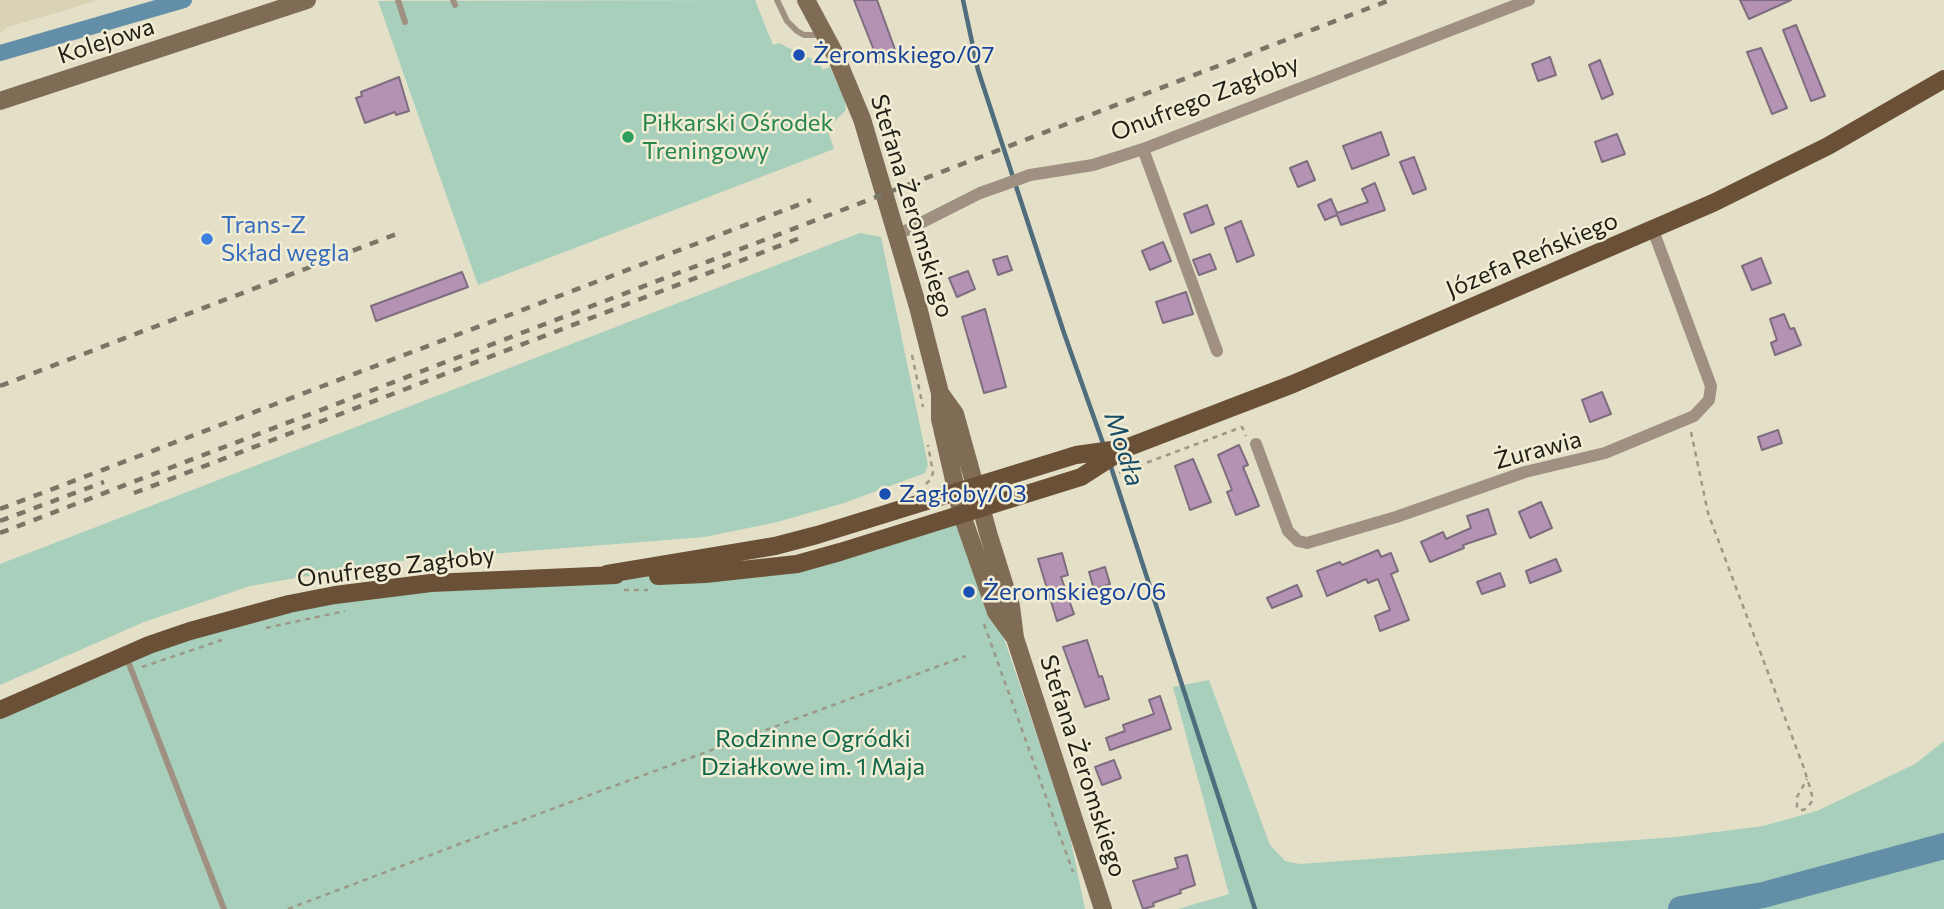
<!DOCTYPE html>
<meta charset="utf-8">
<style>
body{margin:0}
canvas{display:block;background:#e4dfc7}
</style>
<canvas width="1944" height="909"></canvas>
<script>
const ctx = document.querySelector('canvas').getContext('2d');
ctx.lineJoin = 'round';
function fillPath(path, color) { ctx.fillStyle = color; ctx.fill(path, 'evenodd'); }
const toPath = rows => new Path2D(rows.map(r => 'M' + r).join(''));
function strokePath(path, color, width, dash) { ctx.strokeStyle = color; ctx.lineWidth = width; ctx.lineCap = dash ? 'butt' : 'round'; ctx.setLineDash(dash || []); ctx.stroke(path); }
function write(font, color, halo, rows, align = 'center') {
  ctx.font = font + ' Commissioner,sans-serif'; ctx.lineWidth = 5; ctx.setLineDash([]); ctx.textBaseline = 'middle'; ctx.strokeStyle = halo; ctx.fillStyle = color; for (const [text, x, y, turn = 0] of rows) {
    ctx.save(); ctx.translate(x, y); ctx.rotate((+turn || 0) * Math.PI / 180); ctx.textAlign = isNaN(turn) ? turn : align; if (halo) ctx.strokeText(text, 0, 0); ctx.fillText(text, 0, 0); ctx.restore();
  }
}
const built = toPath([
 [0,0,99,0,5,28,0,34]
]);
const green = toPath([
 [755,0,773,45,779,43,793,50,793,54,803,59,805,56,818,61,823,70,830,67,845,100,846,110,834,122,826,125,834,149,478,285,378,1],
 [860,233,881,237,928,465,925,473,844,503,777,522,705,537,388,562,250,586,144,622,0,685,0,564],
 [962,515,1068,827,1085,909,0,909,0,710,190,631,431,583,705,574,797,564],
 [1209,680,1270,845,1285,861,1300,864,1677,837,1763,826,1817,811,1915,764,1944,741,1944,909,1178,909,1229,894,1173,687]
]);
const stream = toPath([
 [963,0,978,70,1064,333,1104,446],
 [1110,464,1255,909]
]);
const canal = toPath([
 [0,53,184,0]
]);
const river = toPath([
 [1681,909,1763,895,1944,846]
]);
const building = toPath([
 [854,0,877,0,897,55,879,63,854,0],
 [1740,0,1791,0,1749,19,1740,0],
 [1796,25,1825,96,1811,101,1783,30,1796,25],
 [1761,48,1787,108,1772,114,1747,52,1761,48],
 [1550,57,1556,75,1538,81,1532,64,1550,57],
 [1600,60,1613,94,1602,99,1589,65,1600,60],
 [399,77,409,111,396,115,395,112,365,123,356,98,362,96,361,92,399,77],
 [1381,132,1389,155,1352,169,1343,146,1381,132],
 [1617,134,1625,154,1602,162,1595,142,1617,134],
 [1414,157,1426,189,1413,194,1400,162,1414,157],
 [1307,161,1315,180,1298,187,1290,168,1307,161],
 [1375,183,1385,210,1341,225,1337,215,1325,220,1318,205,1331,199,1337,213,1368,202,1362,189,1375,183],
 [1207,205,1214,224,1191,233,1184,214,1207,205],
 [1241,221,1254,255,1237,262,1225,228,1241,221],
 [1163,242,1171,261,1150,270,1142,251,1163,242],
 [1210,254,1216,269,1199,275,1193,260,1210,254],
 [1007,256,1012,270,998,275,993,260,1007,256],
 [1761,258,1771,283,1752,290,1742,266,1761,258],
 [968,271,975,289,957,297,949,278,968,271],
 [462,272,468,287,376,321,371,306,462,272],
 [1186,292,1193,314,1163,323,1156,302,1186,292],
 [985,309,1006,387,984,393,962,317,985,309],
 [1784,314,1790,329,1794,328,1801,345,1775,355,1771,343,1777,340,1770,319,1784,314],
 [1602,392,1611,414,1590,422,1582,400,1602,392],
 [1778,430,1782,443,1762,450,1758,437,1778,430],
 [1239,445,1248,465,1243,467,1259,506,1236,515,1227,492,1232,490,1218,455,1239,445],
 [1193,459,1211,502,1190,510,1175,466,1193,459],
 [1541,502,1552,528,1530,538,1519,512,1541,502],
 [1488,509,1496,534,1463,545,1464,548,1430,562,1421,542,1443,532,1446,539,1471,528,1467,516,1488,509],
 [1378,550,1381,557,1391,553,1398,571,1391,574,1409,620,1380,631,1375,616,1390,610,1378,579,1368,583,1366,579,1327,596,1317,571,1340,562,1342,565,1378,550],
 [1062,553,1068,575,1061,577,1074,614,1057,621,1038,559,1062,553],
 [1556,559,1561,571,1530,583,1526,571,1556,559],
 [1105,567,1110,584,1094,589,1089,572,1105,567],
 [1500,573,1505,586,1482,594,1477,582,1500,573],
 [1297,585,1302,596,1272,608,1267,598,1297,585],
 [1087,640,1099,677,1102,676,1109,699,1085,707,1063,647,1087,640],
 [1160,696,1171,729,1110,750,1106,738,1125,731,1123,725,1154,714,1149,700,1160,696],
 [1114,760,1121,778,1102,785,1095,767,1114,760],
 [1187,855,1195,885,1180,890,1181,893,1153,903,1154,906,1143,909,1133,881,1178,868,1175,858,1187,855]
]);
const path = toPath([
 [912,355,923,407],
 [1691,432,1708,513,1805,771,1807,779,1810,787,1813,800,1806,809,1802,810,1797,808,1797,797,1807,779],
 [1119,473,1242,427,1246,436],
 [926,484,930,480,933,473,928,445],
 [624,590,648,590],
 [984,624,1073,872],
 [266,628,345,611],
 [142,667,222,640],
 [288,909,560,806,966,656]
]);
const lane = toPath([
 [398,0,405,22],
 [453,0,455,5],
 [777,0,787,21,797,31,804,35,823,35],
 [126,656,224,909]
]);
const street = toPath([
 [1143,149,1217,351],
 [897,235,980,193,1000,186,1030,175,1093,165,1143,149,1529,0],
 [1256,444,1288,531,1298,541,1307,543,1396,517,1525,472,1605,453,1694,416,1709,400,1711,386,1653,230]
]);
const secondary = toPath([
 [806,0,835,54,862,119,918,307,940,393,940,419,962,515,996,612,1015,638],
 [0,101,307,0],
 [940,393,955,414,989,536,1011,606,1015,638,1103,909]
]);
const primary = toPath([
 [607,574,775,546,817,535,1076,455,1126,448,1293,384,1713,203,1828,146,1944,79],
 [658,576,705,574,797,564,840,552,1081,477,1120,452],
 [0,710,149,645,190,631,289,604,335,595,431,583,616,575]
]);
const rail = toPath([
 [0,386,399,233],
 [134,493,800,238],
 [0,509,811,200],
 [0,521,104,482],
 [0,533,1390,0]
]);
const markers = [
 [799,55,7,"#1a4fb4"],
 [628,137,7,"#2e9e5b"],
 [207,239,7,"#3f7fe0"],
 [885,494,7,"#1a4fb4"],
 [969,592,7,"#1a4fb4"]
];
const streetNames = [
 ["Kolejowa",106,41,-18],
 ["Onufrego Zagłoby",1205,98,-21],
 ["Stefana Żeromskiego",912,206,73],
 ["Józefa Reńskiego",1532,255,-23],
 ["Żurawia",1538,450,-15],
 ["Onufrego Zagłoby",396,567,-7],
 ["Stefana Żeromskiego",1083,766,72]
];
const transitNames = [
 ["Żeromskiego/07",813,55],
 ["Zagłoby/03",899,494],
 ["Żeromskiego/06",983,592]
];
const leisureNames = [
 ["Piłkarski Ośrodek",642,123],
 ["Treningowy",642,151]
];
const shopNames = [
 ["Trans-Z",221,225],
 ["Skład węgla",221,253]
];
const parkNames = [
 ["Rodzinne Ogródki",813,739],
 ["Działkowe im. 1 Maja",813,767]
];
const waterNames = [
 ["Modła",1124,449,72]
];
fillPath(built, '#d9d2b4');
fillPath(green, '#a7cfbc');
strokePath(stream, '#4f6d7c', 4.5);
strokePath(canal, '#638ea8', 16);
strokePath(river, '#638ea8', 26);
fillPath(building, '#b492b4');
strokePath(building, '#7e6d7e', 2);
strokePath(path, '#9c9886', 2.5, [5, 5]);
strokePath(lane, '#9f9082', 6);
strokePath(street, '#9f9082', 12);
strokePath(secondary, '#806b55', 18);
strokePath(primary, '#6a5036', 18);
strokePath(rail, '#7a7666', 4.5, [9, 9]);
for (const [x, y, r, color] of markers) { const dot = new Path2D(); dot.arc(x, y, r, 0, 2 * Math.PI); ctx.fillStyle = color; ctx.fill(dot); strokePath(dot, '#f1ecd4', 2.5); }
write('24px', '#211f16', '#f1ecd4', streetNames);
write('24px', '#164399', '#f1ecd4', transitNames, 'left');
write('24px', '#27864d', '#f1ecd4', leisureNames, 'left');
write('24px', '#366cbe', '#f1ecd4', shopNames, 'left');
write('24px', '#0e674a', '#f1ecd4', parkNames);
write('italic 26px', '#144c68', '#f1ecd4', waterNames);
</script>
